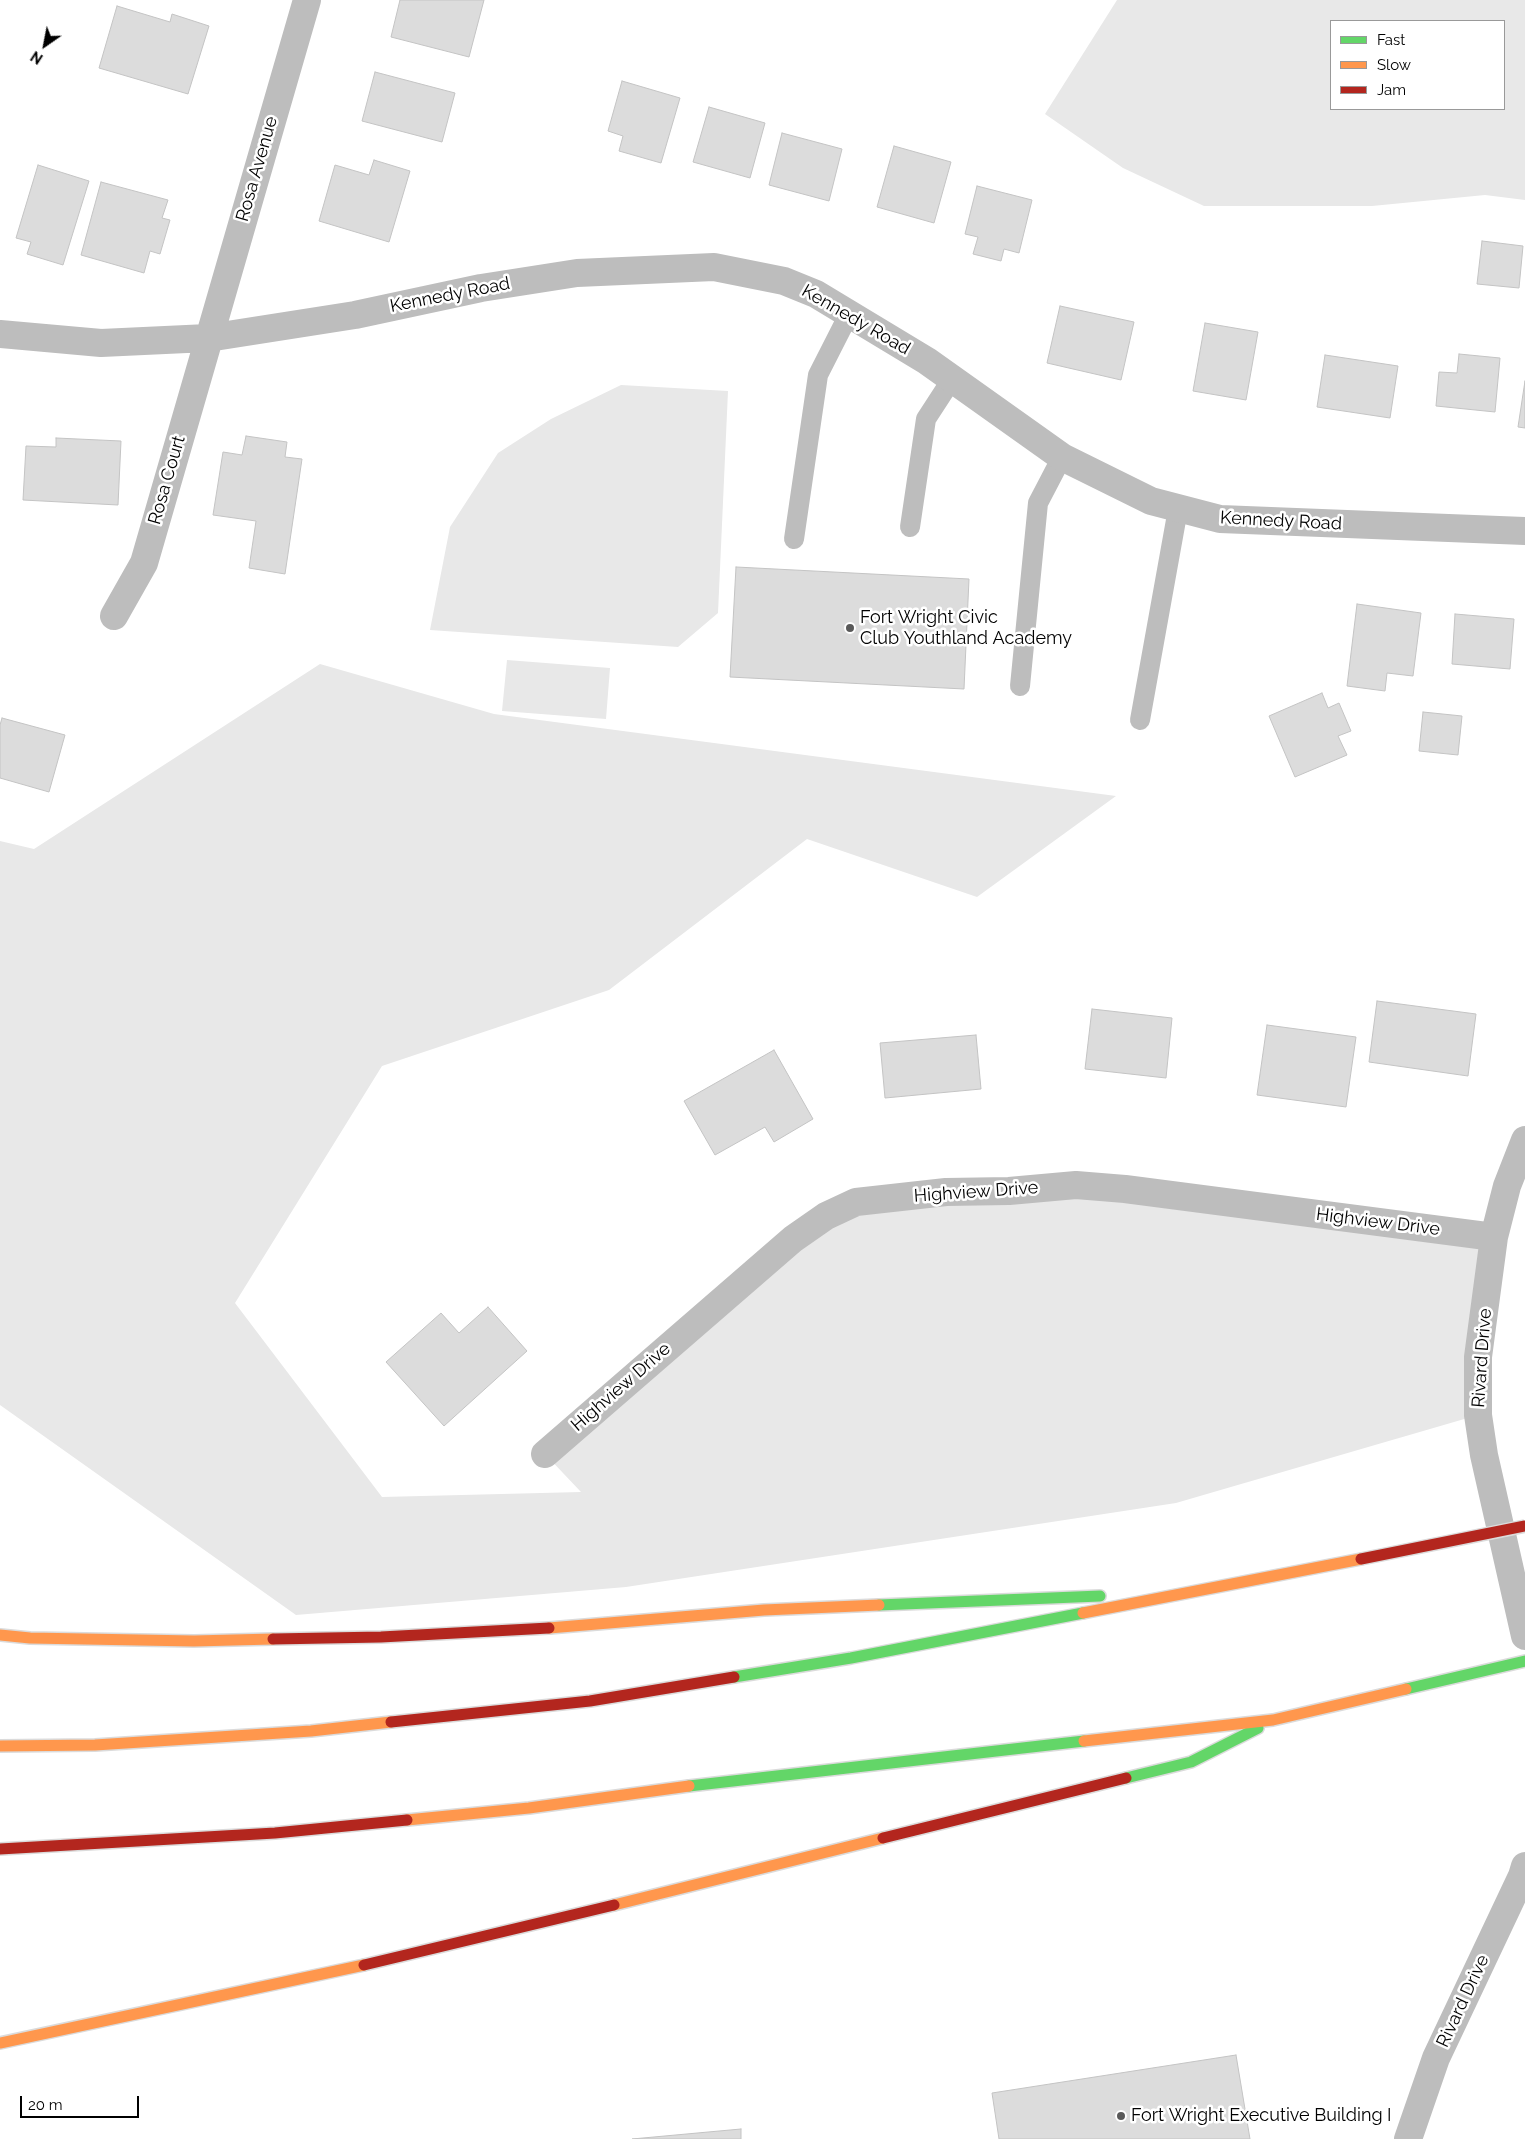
<!DOCTYPE html>
<style>
body{margin:0}
#map{position:relative;width:1525px;height:2139px;overflow:hidden;background:#fff;font-family:Raleway,sans-serif}
canvas{display:block}
.legend{position:absolute;left:1330px;top:20px;width:175px;height:90px;box-sizing:border-box;background:#fff;border:1px solid #999;margin:0;padding:6px 9px;list-style:none;font-size:15px;color:#000}
.legend li{display:flex;align-items:center;gap:10px;height:25px}
.legend b{width:25px;border:1px solid #999}
.north{position:absolute;left:20px;top:20px;width:50px;height:50px;-webkit-text-stroke:4px #fff;paint-order:stroke;rotate:213deg;font-size:14px;font-weight:700;line-height:20px;text-align:center;color:#000}
.north::after{content:'';display:block;margin:auto;width:18px;height:22px;background:#000;clip-path:polygon(50% 0,100% 100%,50% 72%,0 100%)}
.scale{position:absolute;left:20px;top:2096px;width:119px;height:22px;box-sizing:border-box;border:2px solid #000;border-top:0;padding-left:6px;font-size:15px;line-height:18px;white-space:nowrap;color:#000;-webkit-text-stroke:4px #fff;paint-order:stroke}
</style>
<div id="map">
<canvas width="1525" height="2139"></canvas>
<ul class="legend">
<li><b style="height:6px;background:#63d668"></b>Fast</li>
<li><b style="height:6px;background:#ff974d"></b>Slow</li>
<li><b style="height:6px;background:#b3261e"></b>Jam</li>
</ul>
<div class="north">N</div>
<div class="scale">20 m</div>
</div>
<script>
const ctx = document.querySelector('canvas').getContext('2d');
ctx.lineJoin = 'round';
function fillPath(path, color) { ctx.fillStyle = color; ctx.fill(path, 'evenodd'); }
const toPath = rows => new Path2D(rows.map(r => 'M' + r).join(''));
function strokePath(path, color, width, dash) { ctx.strokeStyle = color; ctx.lineWidth = width; ctx.lineCap = dash ? 'butt' : 'round'; ctx.setLineDash(dash || []); ctx.stroke(path); }
function write(font, color, halo, rows, align = 'center') {
  ctx.font = font + ' Raleway,sans-serif'; ctx.lineWidth = 5; ctx.setLineDash([]); ctx.textBaseline = 'middle'; ctx.strokeStyle = halo; ctx.fillStyle = color; for (const [text, x, y, turn = 0] of rows) {
    ctx.save(); ctx.translate(x, y); ctx.rotate((+turn || 0) * Math.PI / 180); ctx.textAlign = isNaN(turn) ? turn : align; if (halo) ctx.strokeText(text, 0, 0); ctx.fillText(text, 0, 0); ctx.restore();
  }
}
const green = toPath([
 [1117,0,1525,0,1525,200,1485,195,1372,206,1204,206,1123,168,1045,114],
 [1331,21,1504,21,1504,109,1331,109],
 [621,385,728,391,718,613,678,647,430,630,450,527,498,453,551,419],
 [507,660,610,668,606,719,502,711],
 [320,664,494,714,1116,796,977,897,807,839,609,990,382,1066,235,1303,382,1497,581,1492,545,1454,826,1216,1009,1191,1494,1237,1478,1415,1176,1503,626,1587,296,1615,0,1405,0,841,34,849]
]);
const building = toPath([
 [400,0,484,0,469,57,391,37,400,0],
 [117,6,170,22,172,14,209,26,188,94,99,68,117,6],
 [375,72,455,93,442,142,362,121,375,72],
 [622,81,680,98,661,163,619,151,623,136,608,131,622,81],
 [709,107,765,123,750,178,693,162,709,107],
 [782,133,842,149,829,201,769,185,782,133],
 [894,146,951,162,934,223,877,207,894,146],
 [374,160,410,171,389,242,319,221,335,165,369,175,374,160],
 [38,165,89,181,63,265,27,254,31,242,16,238,38,165],
 [101,182,168,200,162,218,170,220,160,254,150,251,144,273,81,255,101,182],
 [977,186,1032,200,1019,253,1004,249,1001,261,973,254,978,237,965,234,977,186],
 [1482,241,1523,246,1519,288,1477,284,1482,241],
 [1060,306,1134,322,1121,380,1047,363,1060,306],
 [1205,323,1258,332,1246,400,1193,391,1205,323],
 [1459,354,1500,358,1495,412,1436,406,1439,372,1457,373,1459,354],
 [1325,355,1398,366,1390,418,1317,407,1325,355],
 [1525,381,1525,428,1518,427,1525,381],
 [246,436,287,442,285,457,302,459,285,574,249,568,256,521,213,515,223,452,242,455,246,436],
 [56,438,121,441,118,505,23,500,26,446,56,447,56,438],
 [736,567,969,579,964,689,730,677,736,567],
 [1357,604,1421,613,1413,676,1387,673,1385,691,1347,686,1357,604],
 [1455,614,1514,619,1510,669,1452,664,1455,614],
 [1322,693,1328,708,1339,703,1351,731,1338,736,1347,755,1295,777,1269,716,1322,693],
 [1423,712,1462,716,1458,755,1419,751,1423,712],
 [2,718,65,735,49,792,0,778,0,725,2,718],
 [1377,1001,1476,1014,1468,1076,1369,1062,1377,1001],
 [1092,1009,1172,1018,1166,1078,1085,1069,1092,1009],
 [1267,1025,1356,1037,1346,1107,1257,1095,1267,1025],
 [976,1035,981,1089,885,1098,880,1043,976,1035],
 [774,1050,813,1119,774,1142,765,1127,715,1155,684,1101,774,1050],
 [488,1307,527,1351,444,1426,386,1362,441,1313,459,1333,488,1307],
 [1236,2055,1250,2139,999,2139,992,2093,1236,2055],
 [741,2129,741,2139,632,2139,741,2129]
]);
const lane = toPath([
 [910,527,926,419,952,379],
 [794,539,818,375,849,314],
 [1020,686,1038,503,1062,457],
 [1140,720,1178,509]
]);
const street = toPath([
 [0,334,101,343,208,338,355,315,481,288,577,273,714,267,784,281,816,294,927,361,1062,457,1151,501,1220,519,1525,531],
 [114,616,144,563,307,0],
 [1525,1140,1507,1186,1494,1237,1478,1357,1478,1415,1484,1455,1525,1636],
 [545,1454,793,1239,826,1216,856,1202,946,1192,1009,1191,1076,1185,1125,1189,1494,1237],
 [1408,2139,1436,2058,1522,1876,1525,1866]
]);
const fast = toPath([
 [879,1605,1100,1596],
 [734,1677,851,1658,1083,1613],
 [1406,1689,1525,1661],
 [1126,1778,1191,1762,1258,1728],
 [689,1786,1084,1741]
]);
const slow = toPath([
 [1083,1613,1361,1559],
 [549,1628,764,1610,879,1605],
 [0,1635,30,1638,194,1641,273,1639],
 [1084,1741,1273,1720,1406,1689],
 [0,1746,95,1745,311,1731,391,1722],
 [407,1820,529,1808,689,1786],
 [614,1905,883,1838],
 [0,2043,364,1965]
]);
const jam = toPath([
 [273,1639,381,1637,549,1628],
 [391,1722,590,1701,734,1677],
 [883,1838,1126,1778],
 [0,1849,275,1833,407,1820],
 [364,1965,614,1905]
]);
const jamBridge = toPath([
 [1361,1559,1525,1526]
]);
const markers = [
 [850,628,5,"#595959"],
 [1121,2116,5,"#595959"]
];
const streetNames = [
 ["Rosa Avenue",257,169,-74],
 ["Kennedy Road",450,295,-11],
 ["Kennedy Road",856,320,30],
 ["Rosa Court",167,480,-74],
 ["Kennedy Road",1281,521,3],
 ["Highview Drive",976,1192,-4],
 ["Highview Drive",1378,1222,7],
 ["Rivard Drive",1482,1358,-86],
 ["Highview Drive",621,1387,-41],
 ["Rivard Drive",1463,2001,-65]
];
const poiNames = [
 ["Fort Wright Civic",860,618],
 ["Club Youthland Academy",860,639],
 ["Fort Wright Executive Building I",1131,2116]
];
fillPath(green, '#e8e8e8');
fillPath(building, '#dcdcdc');
strokePath(building, '#c4c4c4', 1);
strokePath(fast, '#dbdbdb', 14);
strokePath(slow, '#dbdbdb', 14);
strokePath(jam, '#dbdbdb', 14);
strokePath(lane, '#bdbdbd', 20);
strokePath(street, '#bdbdbd', 28);
strokePath(fast, '#63d668', 11);
strokePath(slow, '#ff974d', 11);
strokePath(jam, '#b3261e', 11);
strokePath(jamBridge, '#dbdbdb', 14, []);
strokePath(jamBridge, '#b3261e', 11);
for (const [x, y, r, color] of markers) { const dot = new Path2D(); dot.arc(x, y, r, 0, 2 * Math.PI); ctx.fillStyle = color; ctx.fill(dot); strokePath(dot, '#fff', 2); }
write('18px', '#000', '#fff', streetNames);
write('18px', '#000', '#fff', poiNames, 'left');
</script>
